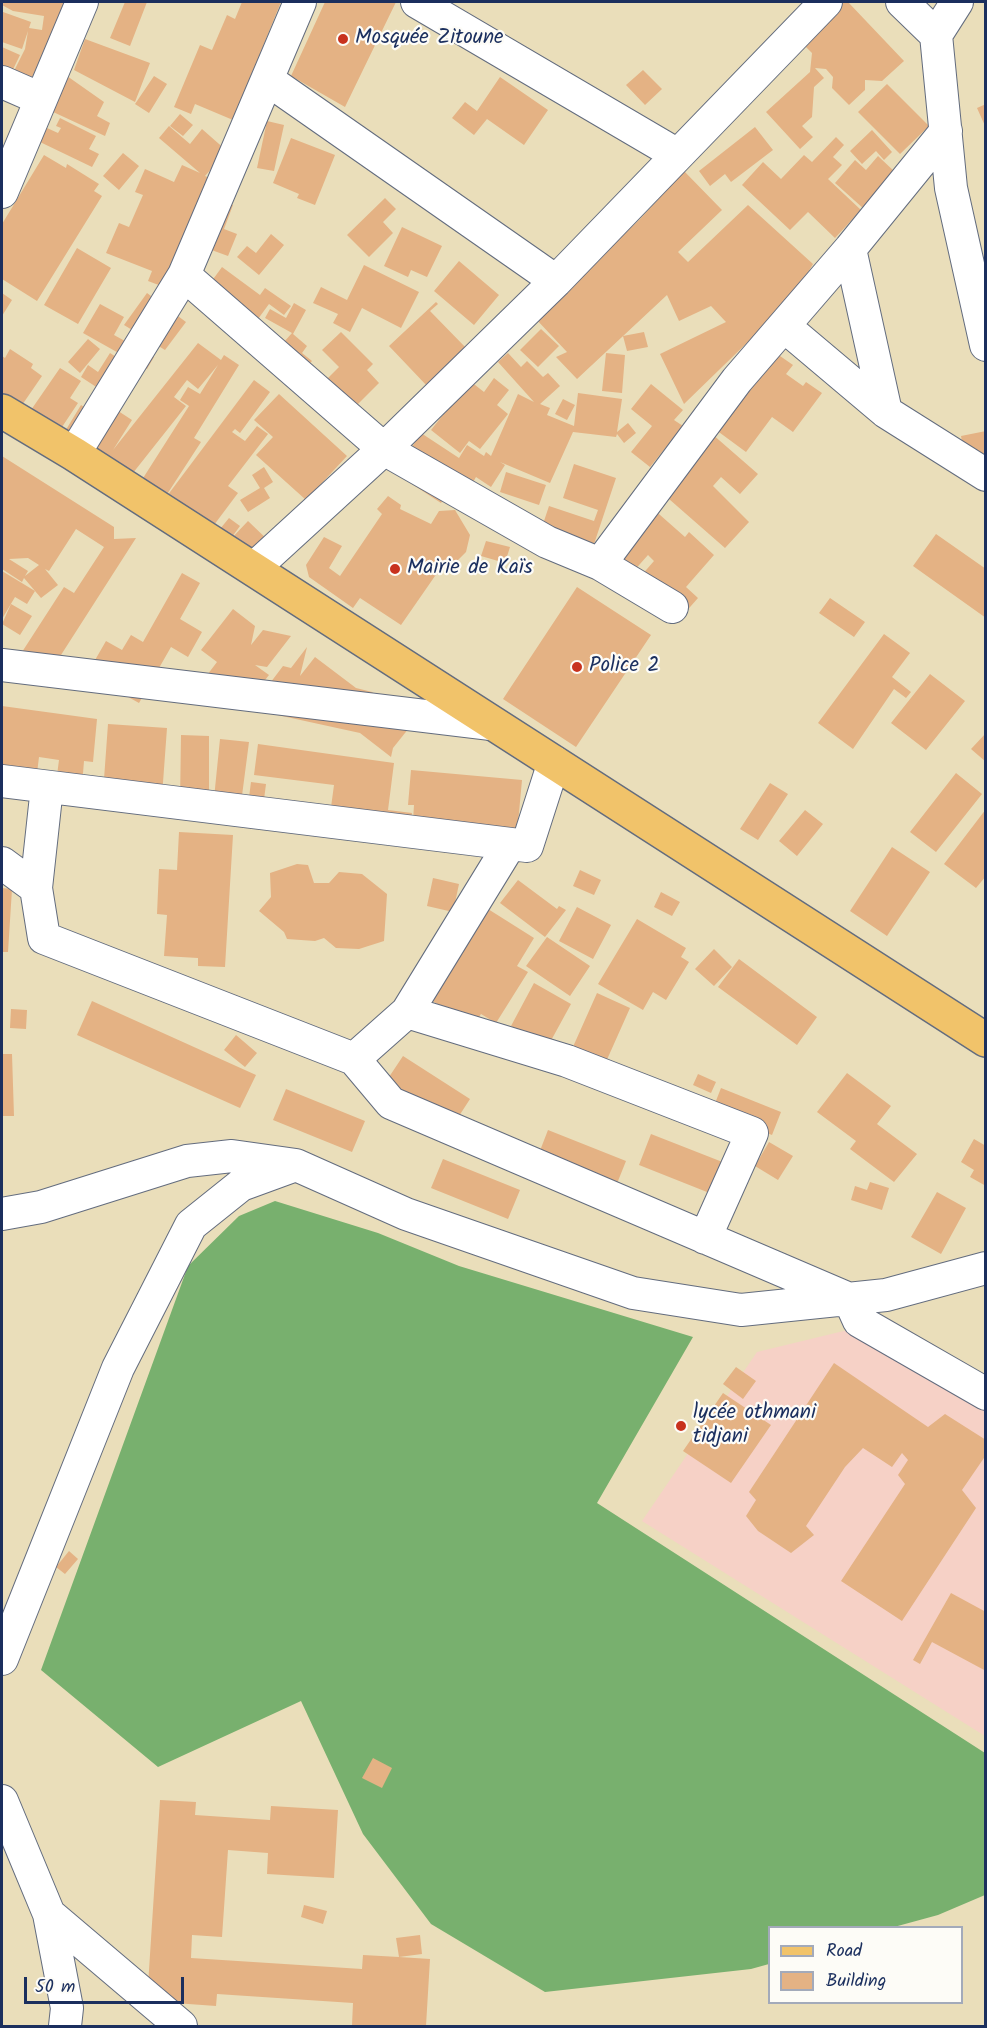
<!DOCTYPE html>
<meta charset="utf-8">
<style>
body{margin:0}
#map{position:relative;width:987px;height:2028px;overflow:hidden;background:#eadeba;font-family:Kalam,sans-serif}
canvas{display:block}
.frame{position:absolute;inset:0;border:3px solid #1b2f5e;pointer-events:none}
.legend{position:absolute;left:768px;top:1926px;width:195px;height:78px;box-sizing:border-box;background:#fdfcf7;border:2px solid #a3aaba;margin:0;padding:8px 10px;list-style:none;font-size:18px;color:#1b2f5e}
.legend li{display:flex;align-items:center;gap:12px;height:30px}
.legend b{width:30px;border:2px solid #a3aaba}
.scale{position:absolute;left:24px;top:1977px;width:160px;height:27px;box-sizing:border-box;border:3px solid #1b2f5e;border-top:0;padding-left:8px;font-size:18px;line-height:21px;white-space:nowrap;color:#1b2f5e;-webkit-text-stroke:4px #fdfcf7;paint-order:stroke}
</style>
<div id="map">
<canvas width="987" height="2028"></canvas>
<div class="frame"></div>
<ul class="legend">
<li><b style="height:8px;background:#f1c36a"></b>Road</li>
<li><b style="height:16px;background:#e4b284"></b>Building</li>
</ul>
<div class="scale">50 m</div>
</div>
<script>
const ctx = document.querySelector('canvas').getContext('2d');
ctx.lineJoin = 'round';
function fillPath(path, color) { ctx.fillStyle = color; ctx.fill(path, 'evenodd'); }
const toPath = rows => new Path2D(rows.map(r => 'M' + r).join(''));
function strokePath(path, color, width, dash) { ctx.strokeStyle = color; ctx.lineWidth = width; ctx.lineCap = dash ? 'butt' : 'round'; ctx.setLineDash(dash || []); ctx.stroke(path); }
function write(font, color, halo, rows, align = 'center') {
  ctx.font = font + ' Kalam,sans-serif'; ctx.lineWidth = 4.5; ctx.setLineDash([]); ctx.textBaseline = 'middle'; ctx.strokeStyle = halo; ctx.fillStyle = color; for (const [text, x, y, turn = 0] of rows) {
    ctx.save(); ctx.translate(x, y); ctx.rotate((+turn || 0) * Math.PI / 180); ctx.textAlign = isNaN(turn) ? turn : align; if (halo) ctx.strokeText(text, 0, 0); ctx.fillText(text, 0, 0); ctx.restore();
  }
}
const built = toPath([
 [856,1328,985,1405,985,1736,642,1521,757,1352]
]);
const forest = toPath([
 [275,1201,378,1233,459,1266,693,1337,597,1503,985,1753,985,1895,938,1915,894,1927,770,1928,769,1964,751,1969,545,1992,431,1924,363,1834,301,1701,158,1767,41,1670,188,1266,239,1216]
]);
const building = toPath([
 [2,2,65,2,58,26,24,93,6,87,25,49,28,31,22,49,2,42,2,18,3,12,31,22,29,28,42,30,44,16,13,11,2,5],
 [125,2,147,2,130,46,110,38],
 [242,2,281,2,233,120,195,104,191,114,174,107,200,45,212,50,227,15,235,19],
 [325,2,396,2,345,107,291,76],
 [838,2,848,2,904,61,882,81,865,80,865,90,849,105,832,88,833,77,826,69,815,68,824,78,814,87,812,117,802,126,813,137,800,149,766,112,810,72,812,53,803,44],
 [85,39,150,63,135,102,74,70],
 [2,47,20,55,5,86,2,85],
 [643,70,662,89,645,105,626,85],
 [67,76,104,102,97,116,110,123,105,136,51,111],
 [154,76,167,84,149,113,135,104],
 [500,77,548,110,524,145,487,119,474,135,452,118,465,102,477,111],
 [887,84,929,126,900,154,858,112],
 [986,104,986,128,977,108],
 [180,114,193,125,183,136,170,126],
 [60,118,96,136,89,149,99,154,92,167,40,142,47,128,58,133,61,128,56,126],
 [267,121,284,125,274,171,257,168],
 [169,126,190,144,202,129,227,151,205,176,214,180,164,287,148,281,152,271,106,253,119,223,129,227,143,195,135,192,145,169,174,182,182,165,200,173,159,138],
 [755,127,773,150,731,182,725,174,710,186,699,171],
 [872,130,892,152,884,160,876,151,862,164,850,151],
 [836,137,844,145,833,157,842,165,828,179,861,210,835,238,808,212,790,230,742,185,763,162,781,179,804,155,812,162],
 [291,138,335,155,315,205,297,198,299,194,273,183],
 [123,153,139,166,119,190,103,176],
 [44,155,66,168,67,164,99,184,94,191,102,196,37,301,2,279,2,224],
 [878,156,896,173,864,209,835,183,855,160,866,170],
 [684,171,722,210,678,252,688,262,748,205,813,264,792,299,684,404,660,354,726,322,711,306,679,321,667,295,577,379,556,357,567,352,535,318,640,219],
 [385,198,396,209,383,222,393,233,369,257,347,235],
 [224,202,233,205,224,229,237,234,228,256,206,248],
 [402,227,442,246,427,277,411,270,408,277,384,266],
 [271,234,284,245,259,275,237,257,247,246,256,253],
 [77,248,111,268,78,324,44,305],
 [459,261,499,295,474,325,434,291],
 [364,265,419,292,401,328,362,308,350,332,333,323,338,314,313,303,321,287,347,300],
 [222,267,260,295,265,288,291,306,284,315,269,304,244,338,195,304],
 [2,293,12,300,2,316],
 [147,293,186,322,165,350,124,325],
 [436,302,438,304,430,311,468,350,428,387,389,346],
 [294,303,306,310,293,334,307,346,302,353,312,361,293,383,267,361,292,333,265,318,270,309,286,318],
 [100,304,124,317,114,335,154,357,147,369,83,333],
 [541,329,559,346,538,367,520,350],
 [341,332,373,364,367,370,379,383,343,419,315,391,339,367,322,350],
 [644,332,648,347,627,351,623,336],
 [88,339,100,349,80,373,68,362],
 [198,343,221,360,224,355,239,365,194,438,201,442,162,502,138,486,189,406,180,400,188,387,200,394,218,365,198,389,187,380,174,397,186,406,129,478,64,433,81,405,104,420,112,407,132,420,113,450],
 [10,349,33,364,31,368,42,376,20,408,2,396,2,356,5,358],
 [770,349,793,365,786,374,803,386,806,382,822,393,793,432,772,417,746,452,712,427],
 [110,353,130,366,110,396,81,377,88,365,98,372],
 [508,353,521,367,527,361,543,377,548,373,560,386,540,404,550,408,547,415,574,426,578,393,622,399,617,432,628,423,636,433,624,443,617,434,616,437,573,432,550,483,500,462,505,465,491,487,476,477,472,484,459,476,441,503,395,473,421,433,459,458,467,445,484,456,486,452,491,456,518,394,534,402,498,362],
 [606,353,625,355,622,393,602,391],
 [60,368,81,381,70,398,78,403,60,430,31,410],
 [494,378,509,390,497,405,508,414,480,449,469,441,460,453,431,430,470,381,484,392],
 [254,380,270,392,240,433,235,429,232,432,245,441,257,426,268,434,228,486,238,493,205,537,161,504],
 [651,384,683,410,674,420,683,426,650,467,631,452,652,426,631,409],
 [279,394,347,456,306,500,256,455,273,437,254,420],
 [563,399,575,405,567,420,555,414],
 [704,427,758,474,740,494,721,477,713,486,749,522,725,548,653,485],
 [986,431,986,453,965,457,961,436],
 [2,456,114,527,114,539,136,538,52,669,54,678,48,688,13,666,64,587,74,593,104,547,76,529,49,571,45,569,58,585,41,598,24,578,22,582,2,569],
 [28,558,39,565,25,576,28,571,9,559],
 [574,464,616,478,588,562,536,545,549,506,594,521,598,510,563,498],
 [264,467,273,482,264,488,270,498,248,512,240,500,260,488,252,475],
 [506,472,546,485,539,505,500,492],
 [388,496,401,505,400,509,431,524,439,511,455,510,470,535,466,552,455,563,446,565,435,576,401,625,360,598,353,608,309,577,306,565,324,537,342,546,329,568,340,576,382,514,377,509],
 [651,507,685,537,689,532,714,555,686,587,698,598,683,615,640,577,654,561,648,555,624,582,602,561],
 [229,518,240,526,232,537,220,529],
 [248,521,272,544,253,564,229,541],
 [936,534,986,569,986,618,913,566],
 [486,541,510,547,505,563,481,556],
 [2,571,35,591,27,604,15,597,2,619],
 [182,573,200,583,180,619,202,632,188,657,171,647,139,703,87,674,106,641,122,650,131,635,143,642],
 [577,587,651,635,576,747,503,699],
 [830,598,865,622,854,637,819,613],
 [11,604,32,616,20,635,2,624],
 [233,609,255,626,251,645,263,630,291,636,267,667,255,665,269,675,258,689,255,703,283,666,291,668,307,647,300,676,315,657,356,688,372,692,413,723,393,748,391,757,360,733,195,697,198,687,217,662,201,650],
 [884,634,910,653,892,677,911,692,906,698,894,689,853,749,818,723],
 [930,674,965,701,926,750,891,723],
 [2,706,97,719,93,762,84,761,82,786,56,783,59,760,39,757,36,781,2,777],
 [108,724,167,728,162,796,103,793],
 [986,733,986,762,971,749],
 [181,735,209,736,209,804,180,803],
 [220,739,249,742,240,811,213,808],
 [258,744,394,763,388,810,412,813,409,835,329,822,334,785,254,775],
 [411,770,522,780,516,845,412,836,414,805,408,805],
 [956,773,982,794,936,852,910,832],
 [251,782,266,784,262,815,247,813],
 [770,783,788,794,758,840,740,829],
 [986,809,986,876,976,888,944,864],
 [805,810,823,824,797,856,779,841],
 [179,832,233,835,225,967,198,966,198,958,164,956,167,915,157,914,159,869,177,870],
 [892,847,930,872,887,936,850,911],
 [297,864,308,865,314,883,329,883,339,872,362,874,387,894,384,941,359,949,336,948,324,938,315,941,287,939,284,932,259,911,271,897,270,873],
 [580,870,601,880,594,895,573,886],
 [433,878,459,884,453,912,427,906],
 [518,880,557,909,559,906,566,910,545,937,500,903],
 [2,888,12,889,8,952,2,952],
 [661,892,680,902,672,916,654,907],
 [577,907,611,925,593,959,559,941],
 [488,909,534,938,517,966,528,972,496,1023,481,1014,473,1026,431,1000],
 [637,919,686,948,681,957,689,962,666,1000,653,992,643,1010,598,984],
 [547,937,590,966,570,996,526,966],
 [714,949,732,967,714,986,695,969],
 [739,959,817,1017,797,1045,718,987],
 [534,983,571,1004,548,1046,511,1026],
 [597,993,630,1008,601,1073,568,1058],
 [92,1001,256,1075,240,1108,77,1035],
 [11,1009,27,1010,26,1029,10,1028],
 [236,1035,257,1053,245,1067,224,1050],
 [2,1054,12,1054,14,1116,2,1116],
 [403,1056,470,1099,450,1130,383,1086],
 [847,1073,891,1106,877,1124,917,1154,894,1182,850,1149,856,1141,817,1112],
 [698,1074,716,1082,711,1093,693,1085],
 [721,1088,781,1112,772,1135,712,1111],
 [286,1089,365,1121,352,1152,273,1120],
 [548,1130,626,1161,614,1191,536,1161],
 [651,1134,725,1163,712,1194,639,1165],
 [974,1139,986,1146,986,1186,970,1177,974,1170,961,1162],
 [769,1142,793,1156,778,1180,755,1166],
 [443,1159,520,1190,508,1219,431,1188],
 [870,1182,889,1188,882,1210,851,1200,855,1186,867,1190],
 [937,1192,966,1208,941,1254,911,1237],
 [834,1363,928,1427,945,1414,986,1440,986,1455,962,1490,976,1508,902,1621,841,1581,905,1484,898,1475,908,1460,902,1453,892,1467,863,1448,845,1467,806,1526,814,1535,791,1553,758,1531,746,1516,756,1500,749,1492],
 [736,1367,756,1381,743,1399,723,1384],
 [723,1393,771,1425,731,1483,683,1451],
 [69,1551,78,1559,65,1574,56,1567],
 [951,1593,986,1612,986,1671,932,1642,920,1664,913,1660],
 [373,1758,392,1768,382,1788,362,1778],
 [160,1800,196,1802,195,1815,270,1820,271,1806,338,1810,334,1878,267,1874,268,1853,228,1850,222,1937,192,1935,191,1958,362,1969,363,1955,399,1957,396,1938,420,1935,422,1954,399,1957,430,1959,426,2026,352,2025,353,2003,217,1994,216,2006,147,2001],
 [304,1905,327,1911,323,1924,301,1917]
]);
const minor = toPath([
 [417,2,676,154],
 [902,2,936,35],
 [957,2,936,35,951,188,986,345],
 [268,80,556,281],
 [2,82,41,99],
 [2,192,82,2],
 [850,249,886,412],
 [184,275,384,449,547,542,600,564,672,607],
 [784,326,886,412,986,475],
 [74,454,184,275,300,2],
 [600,564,737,380,850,249,946,131],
 [253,569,384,449,556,281,826,2],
 [2,665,491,724],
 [2,781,527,846,554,762],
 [2,863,36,888,44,938,354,1059,407,1012,510,844],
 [36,888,47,787],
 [407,1012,567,1061,752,1133,705,1238],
 [354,1059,391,1103,849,1299,859,1321,986,1394],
 [2,1214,41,1207,187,1161,232,1156,296,1165,406,1214,633,1293,741,1310,886,1295,986,1268],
 [2,1659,118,1368,191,1225,241,1185,293,1166],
 [2,1801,49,1914,67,2008,65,2026],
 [49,1914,181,2026]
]);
const major = toPath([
 [2,411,74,454,986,1040]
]);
const markers = [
 [343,39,6,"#c8321e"],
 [395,569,6,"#c8321e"],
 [577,667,6,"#c8321e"],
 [681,1426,6,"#c8321e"]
];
const poiNames = [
 ["Mosquée Zitoune",355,39],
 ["Mairie de Kaïs",407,569],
 ["Police 2",589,667],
 ["lycée othmani",693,1414],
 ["tidjani",693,1438]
];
fillPath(built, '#f6d1c6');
fillPath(forest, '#78b06e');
fillPath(building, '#e4b284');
strokePath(minor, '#636c7e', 34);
strokePath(major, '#636c7e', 36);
strokePath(minor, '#fff', 32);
strokePath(major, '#f1c36a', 33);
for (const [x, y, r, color] of markers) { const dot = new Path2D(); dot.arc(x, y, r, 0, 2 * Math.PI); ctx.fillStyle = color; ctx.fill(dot); strokePath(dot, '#fdfcf7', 2); }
write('21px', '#1b2f5e', '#fdfcf7', poiNames, 'left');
</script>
